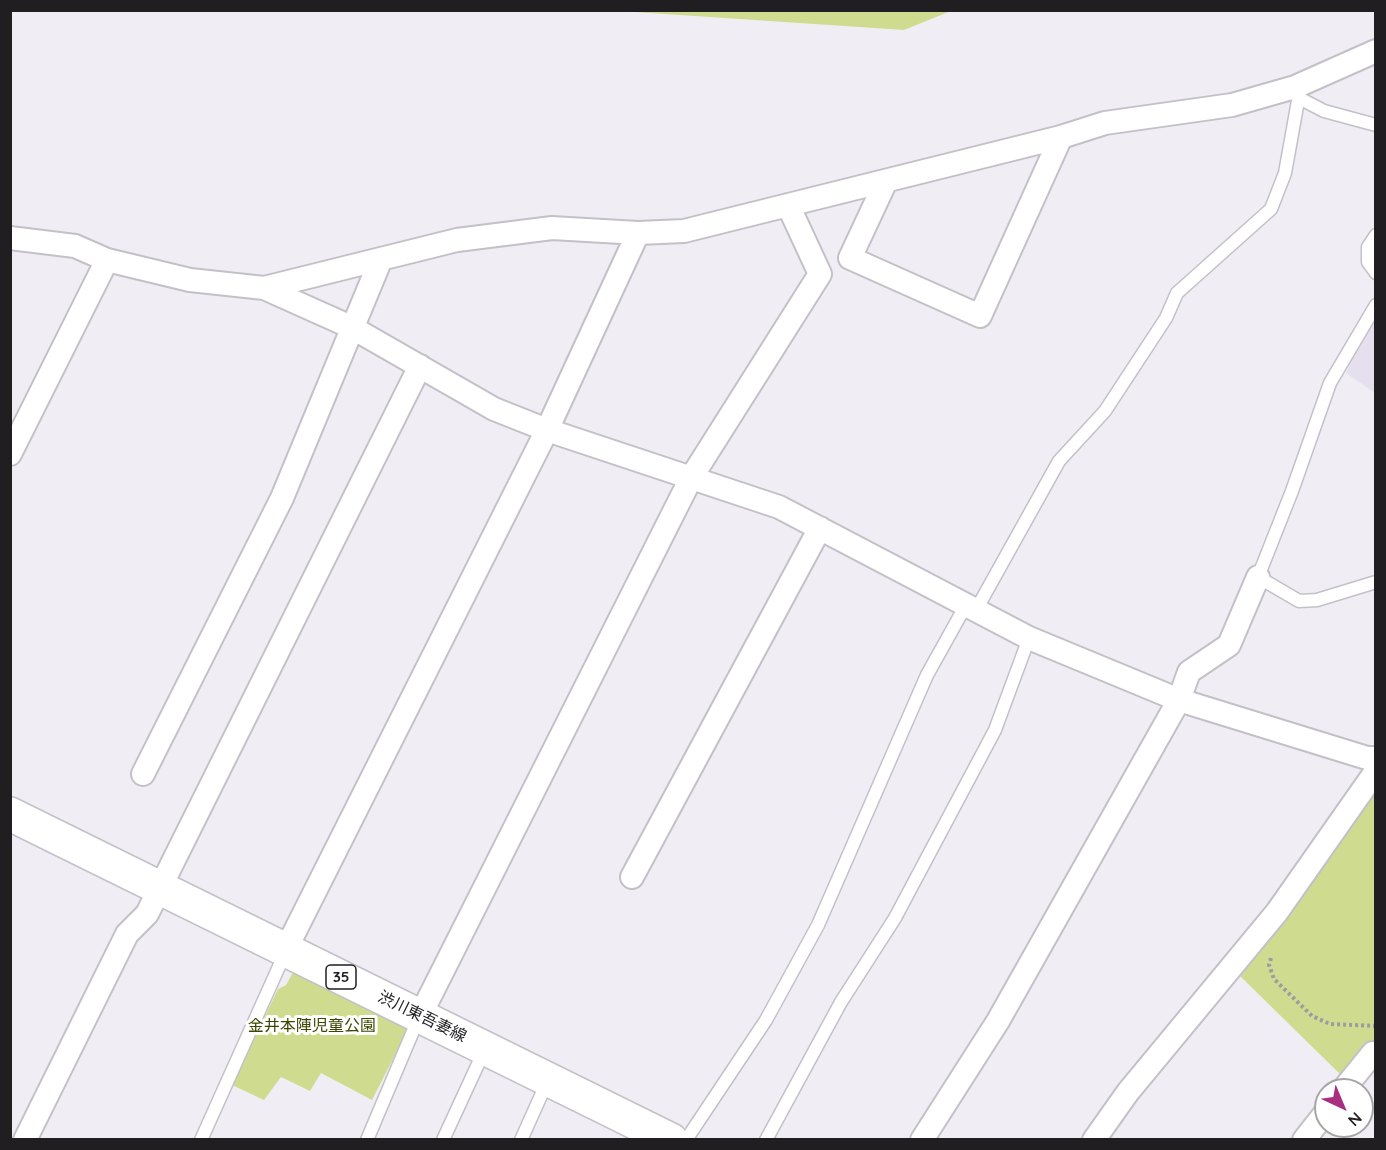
<!DOCTYPE html>
<meta charset="utf-8">
<style>
body{margin:0}
#map{position:relative;width:1386px;height:1150px;overflow:hidden;background:#f1edf5;font-family:Quicksand,sans-serif}
canvas{display:block}
.frame{position:absolute;inset:0;border:12px solid #201e21;pointer-events:none}
.north{position:absolute;left:1314px;top:1078px;width:60px;height:60px;box-sizing:border-box;background:#fff;border:2px solid #a6a5a6;border-radius:50%;rotate:136deg;font-size:16px;font-weight:700;line-height:24px;text-align:center;color:#201e21}
.north::after{content:'';display:block;margin:auto;width:21px;height:27px;background:#a92e81;clip-path:polygon(50% 0,100% 100%,50% 72%,0 100%)}
</style>
<div id="map">
<canvas width="1386" height="1150"></canvas>
<div class="frame"></div>
<div class="north">N</div>
</div>
<script>
const ctx = document.querySelector('canvas').getContext('2d');
ctx.lineJoin = 'round';
function fillPath(path, color) { ctx.fillStyle = color; ctx.fill(path, 'evenodd'); }
const toPath = rows => new Path2D(rows.map(r => 'M' + r).join(''));
function strokePath(path, color, width, dash) { ctx.strokeStyle = color; ctx.lineWidth = width; ctx.lineCap = dash ? 'butt' : 'round'; ctx.setLineDash(dash || []); ctx.stroke(path); }
function write(font, color, halo, rows, align = 'center') {
  ctx.font = font + ' Quicksand,"Noto Sans JP",sans-serif'; ctx.lineWidth = 6; ctx.setLineDash([]); ctx.textBaseline = 'middle'; ctx.strokeStyle = halo; ctx.fillStyle = color; for (const [text, x, y, turn = 0] of rows) {
    ctx.save(); ctx.translate(x, y); ctx.rotate((+turn || 0) * Math.PI / 180); ctx.textAlign = isNaN(turn) ? turn : align; if (halo) ctx.strokeText(text, 0, 0); ctx.fillText(text, 0, 0); ctx.restore();
  }
}
const built = toPath([
 [1375,312,1375,393,1346,373]
]);
const green = toPath([
 [620,11,951,10,951,11,904,30],
 [1375,779,1375,1046,1344,1078,1239,975],
 [296,967,411,1024,372,1100,321,1073,310,1091,281,1077,264,1100,232,1085,278,989,286,985]
]);
const path = toPath([
 [1271,958,1269,965,1274,979,1312,1016,1330,1024,1376,1026]
]);
const lane = toPath([
 [1299,98,1324,111,1376,125],
 [1376,235,1368,247,1368,262,1376,273],
 [1376,305,1330,383,1292,491,1258,577,1299,601,1317,600,1376,582],
 [976,610,1059,461,1105,411,1166,318,1177,293,1271,209,1285,173,1301,84],
 [201,1140,286,951],
 [367,1140,419,1017],
 [443,1140,485,1049],
 [521,1140,548,1080],
 [686,1140,766,1020,818,925,927,675,966,605],
 [766,1140,841,1002,895,918,995,730,1029,638]
]);
const street = toPath([
 [886,181,850,258,980,316,1061,137],
 [10,238,75,246,107,260,190,280,264,288,351,327,494,409,547,430,779,507,1029,638,1179,700,1367,758,1376,758],
 [264,288,457,240,552,228,638,233,684,231,1061,137,1105,123,1232,105,1295,87,1376,51],
 [10,454,107,260],
 [143,774,282,498,381,259],
 [632,877,820,528],
 [286,949,547,430,638,233],
 [420,1016,691,478,820,274,788,205],
 [1343,1090,1373,1053],
 [25,1140,127,934,147,914,420,366],
 [922,1140,998,1021,1179,700,1189,672,1229,645,1258,577],
 [1094,1140,1128,1092,1277,912,1376,771],
 [1304,1140,1326,1112]
]);
const primary = toPath([
 [10,814,671,1140]
]);
const shields = [
 [341,977,30]
];
const shieldNames = [
 ["35",341,977]
];
const streetNames = [
 ["渋川東吾妻線",422,1017,26]
];
const parkNames = [
 ["金井本陣児童公園",312,1026]
];
fillPath(built, '#e6dfed');
fillPath(green, '#cfdc8f');
strokePath(lane, '#c3c0c7', 15);
strokePath(street, '#c3c0c7', 26);
strokePath(primary, '#c3c0c7', 36);
strokePath(path, '#9d9aa0', 4, [3, 3]);
strokePath(lane, '#fff', 12);
strokePath(street, '#fff', 22);
strokePath(primary, '#fff', 33);
for (const [x, y, w] of shields) { const box = new Path2D(); box.roundRect(x - w / 2, y - 12, w, 24, 4.5); ctx.fillStyle = '#fff'; ctx.fill(box); strokePath(box, '#201e21', 1.5); }
write('bold 15px', '#201e21', null, shieldNames);
write('16px', '#201e21', '#fff', streetNames);
write('16px', '#3e4501', '#fff', parkNames);
</script>
